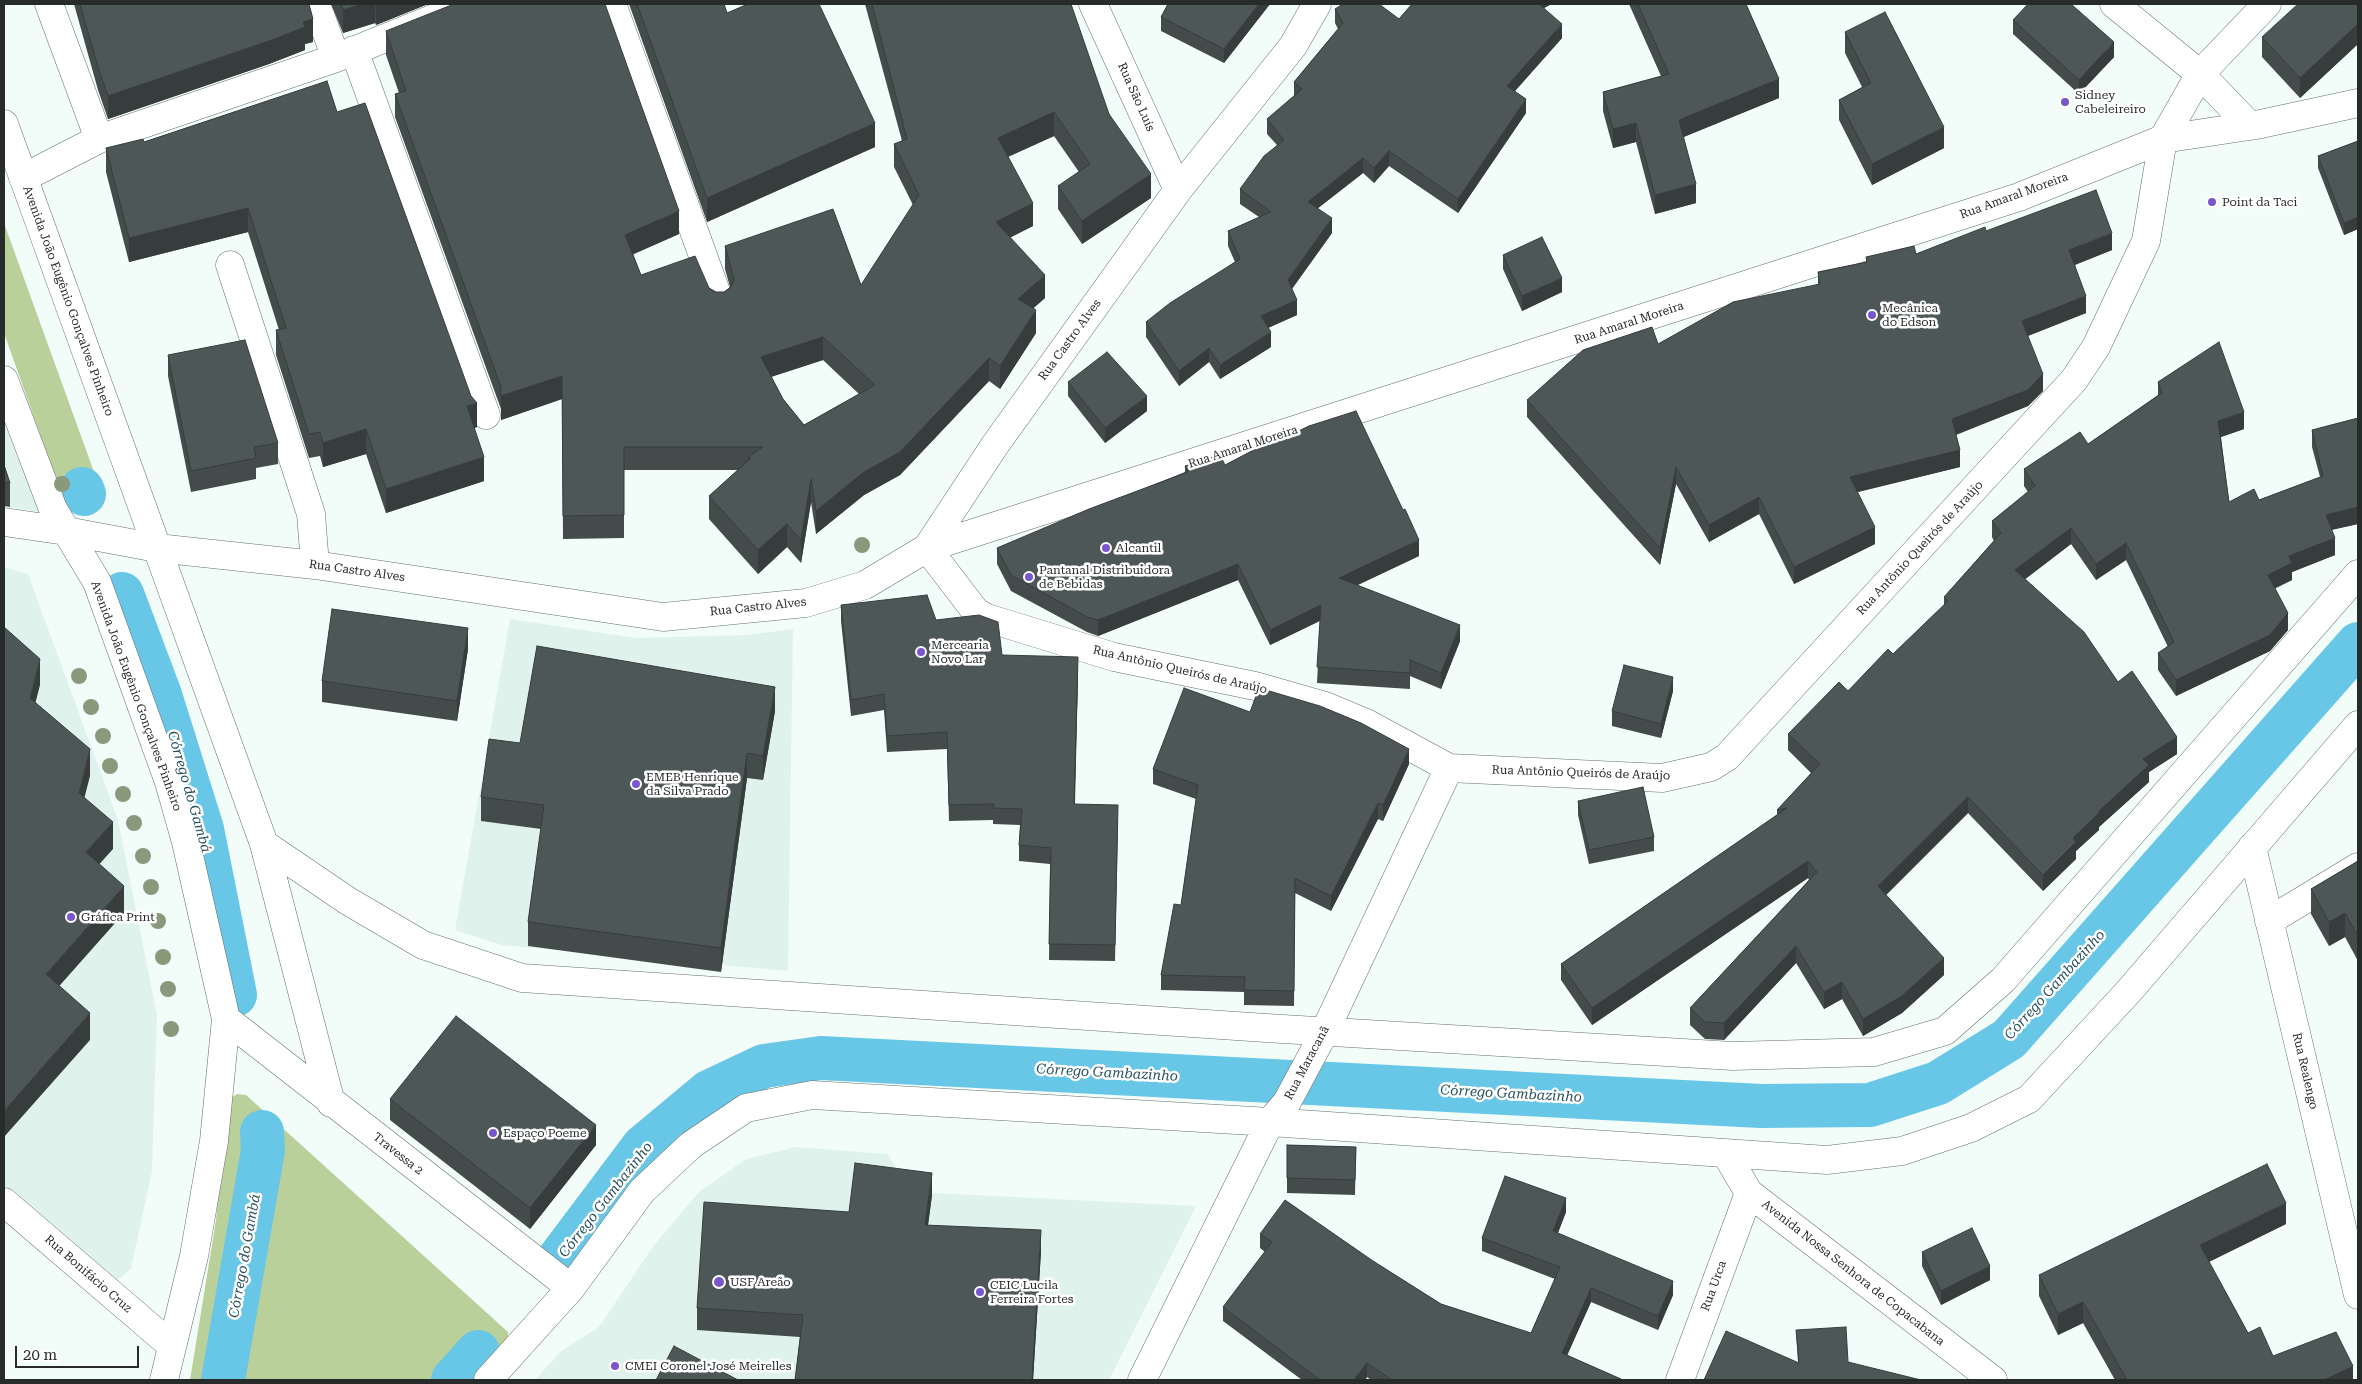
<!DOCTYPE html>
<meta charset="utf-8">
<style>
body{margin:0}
#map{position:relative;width:2362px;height:1384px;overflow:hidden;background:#f2fdf9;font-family:"Roboto Serif",serif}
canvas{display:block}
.frame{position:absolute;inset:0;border:5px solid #272b2a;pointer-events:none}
.scale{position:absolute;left:15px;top:1346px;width:124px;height:22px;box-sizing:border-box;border:2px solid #272b2a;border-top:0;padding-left:6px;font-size:15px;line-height:18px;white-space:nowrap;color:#272b2a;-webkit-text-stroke:4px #fff;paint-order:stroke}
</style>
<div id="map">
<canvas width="2362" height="1384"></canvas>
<div class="frame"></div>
<div class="scale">20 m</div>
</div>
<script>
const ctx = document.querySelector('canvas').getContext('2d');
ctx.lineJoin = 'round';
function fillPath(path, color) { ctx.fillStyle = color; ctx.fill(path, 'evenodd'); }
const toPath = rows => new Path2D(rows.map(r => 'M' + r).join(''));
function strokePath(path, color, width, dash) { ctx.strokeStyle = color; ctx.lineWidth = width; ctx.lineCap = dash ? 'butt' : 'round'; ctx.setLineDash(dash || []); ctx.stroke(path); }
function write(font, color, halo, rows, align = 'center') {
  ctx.font = font + ' "Roboto Serif",serif'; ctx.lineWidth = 5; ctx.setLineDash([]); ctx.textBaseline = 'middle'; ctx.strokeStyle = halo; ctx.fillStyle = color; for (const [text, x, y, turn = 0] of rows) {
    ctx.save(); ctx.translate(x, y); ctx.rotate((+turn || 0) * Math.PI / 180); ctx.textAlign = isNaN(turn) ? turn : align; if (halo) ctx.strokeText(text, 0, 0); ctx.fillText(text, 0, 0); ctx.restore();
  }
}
const built = toPath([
 [4,409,40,512,4,506],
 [4,567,28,574,118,820,157,1015,152,1171,131,1269,116,1281,4,1194],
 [510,619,636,638,747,635,793,629,788,971,501,945,455,930],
 [796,1147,887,1154,913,1192,1196,1206,1109,1380,535,1380,561,1351,599,1327,654,1245,699,1192,746,1159]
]);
const green = toPath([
 [4,223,98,483,62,496,4,333],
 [237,1094,246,1095,508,1332,508,1338,505,1343,470,1380,464,1380,491,1352,477,1338,438,1380,236,1380,245,1330,271,1138,256,1133,253,1140,253,1186,217,1380,190,1380,216,1220,224,1123,229,1099]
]);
const canal = toPath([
 [82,489,84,494],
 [122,594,160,695,202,829,235,995],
 [555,1264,643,1147,709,1092,764,1066,821,1058,1761,1106,1870,1105,1938,1083,2009,1039,2358,644],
 [223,1380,263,1150,262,1132],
 [453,1380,478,1352]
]);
const minor = toPath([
 [49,4,99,139,336,58,469,4],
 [316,4,336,58],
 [612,4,719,300],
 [1093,4,1178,190],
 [2114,4,2200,74,2250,126],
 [354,50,486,415],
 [4,124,264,844,331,1103],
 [23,178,99,139],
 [230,265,311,514,315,565],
 [4,380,53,509,97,582,169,782,186,842,226,1019,214,1141,194,1256,164,1380],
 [4,522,66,531,157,548,315,565,663,617,806,603,865,585,927,548,995,445,1178,190,1293,46,1317,4],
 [927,548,976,612,987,618,1114,657,1255,686,1325,706,1368,724,1449,768,1662,778,1711,767,1727,757,2074,380,2096,347,2146,241,2163,139,2200,74,2267,4],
 [927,548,2019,197,2163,139,2256,125,2358,103],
 [264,844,348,901,423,945,522,978,1266,1028,1733,1056,1874,1052,1945,1031,2003,980,2358,574],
 [2252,847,2358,1295],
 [2269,921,2358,867],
 [226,1019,571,1288],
 [1726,1154,1749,1193,1993,1380],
 [4,1202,172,1346],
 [488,1380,571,1288,642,1191,691,1145,746,1108,812,1095,1270,1122,1827,1160,1902,1151,1971,1128,2029,1099,2129,991,2358,725],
 [1142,1380,1270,1122,1287,1102,1325,1031,1449,768],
 [1680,1380,1749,1193]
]);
const trees = [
 [62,484],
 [862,545],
 [79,676],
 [91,707],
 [103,736],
 [110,766],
 [123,794],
 [134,823],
 [143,856],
 [151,887],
 [158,921],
 [163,957],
 [168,989],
 [171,1029]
];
const wall = toPath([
 [74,4,309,4,313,42,305,44,305,50,269,64,108,119,98,90],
 [331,4,428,4,376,25,375,23,343,33],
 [629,4,724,4,727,13,875,147,707,222],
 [865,4,1072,4,1072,9,1109,114,1151,198,1082,244,1058,209,1058,186,1079,172,1054,136,1008,157,1033,226,1010,237,1045,298,1033,308,1036,333,1000,389,989,381,900,475,864,495,816,534,811,502,801,563,787,547,758,574,709,519,709,496,738,470,624,470,624,538,563,539,562,399,501,420,501,409,395,117,395,94,399,93,386,55,386,31,679,234,633,254,641,275,709,288,716,292,724,292,730,287,725,269,725,246,861,285,913,205,894,167,894,144,902,141],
 [823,360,859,394,804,425,783,399,771,377],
 [1168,4,1270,4,1224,63,1161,31,1161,17],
 [1412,4,1552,4,1544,8,1562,38,1515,91,1526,113,1458,213,1389,166,1374,183,1363,173,1318,208,1332,233,1292,289,1297,315,1268,328,1271,347,1220,379,1209,362,1179,386,1146,337,1146,322,1235,262,1228,246,1228,231,1259,217,1240,204,1240,189,1277,145,1267,134,1267,119,1294,96,1294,82,1338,29,1335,23,1335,9,1399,19],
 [1629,4,1746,4,1779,98,1683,137,1696,203,1655,214,1636,142,1613,148,1603,111,1603,92,1661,76],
 [2358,4,2358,44,2300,98,2262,57,2262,37],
 [2013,20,2114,57,2079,94,2013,34],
 [1845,32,1944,148,1872,185,1839,120,1839,100,1862,87,1845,53],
 [337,112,477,427,474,428,484,481,386,513,366,454,323,467,320,456,309,458,276,355,276,330,279,330,248,232,129,262,106,172,106,148],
 [2358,141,2358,229,2344,235,2318,168,2318,156],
 [1986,231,2112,250,2075,265,2086,313,2028,336,2043,391,2028,406,1956,435,1960,467,1857,492,1875,544,1794,584,1759,514,1709,542,1676,484,1660,565,1527,417,1527,400,1658,344,1818,285,1818,272,1866,262,1866,257,1916,254],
 [1503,255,1562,292,1522,311,1503,269],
 [168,355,278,443,278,464,256,468,256,479,191,492,168,376],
 [1068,382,1147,411,1105,443,1068,396],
 [2158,382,2244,429,2221,437,2229,502,2259,500,2320,477,2312,447,2312,430,2358,418,2358,524,2331,530,2335,555,2292,572,2292,580,2275,588,2288,630,2270,651,2176,696,2158,670,2158,653,2168,647,2126,560,2096,580,2071,544,2025,579,2118,682,2177,754,2149,772,2149,782,2099,827,2099,830,2076,851,2076,859,2043,891,1968,813,1886,895,1944,975,1902,1013,1863,1036,1842,999,1824,1009,1796,963,1724,1040,1705,1039,1690,1025,1690,1008,1809,880,1808,878,1592,1025,1561,980,1561,964,1777,815,1777,810,1811,773,1788,750,1788,734,1848,691,1893,654,1944,605,1944,597,1994,541,1992,537,1992,521,2028,492,2024,486,2024,469,2088,444,2158,395],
 [1284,438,1419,556,1357,585,1460,641,1441,689,1410,676,1410,689,1317,683,1320,621,1270,645,1238,580,1098,636,1087,632,1011,591,997,564,997,548,1185,472,1185,466,1225,465],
 [4,465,10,483,10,507,4,506],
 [841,605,936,620,1002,655,1078,674,1075,804,1118,821,1115,961,1049,960,1050,864,1019,861,1019,845,1020,825,993,824,993,820,949,821,947,749,887,752,884,710,851,716,841,621],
 [468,649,457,721,322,702,322,681],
 [1673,691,1661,738,1612,726,1612,711],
 [775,711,763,780,747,778,721,972,528,946,528,922,541,829,481,821,481,797,520,743],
 [1250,712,1409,764,1383,821,1378,819,1331,911,1295,893,1294,1006,1244,1005,1244,992,1161,990,1161,975,1181,905,1196,799,1153,784,1153,769],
 [1578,801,1654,837,1654,851,1589,864,1578,815],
 [2358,861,2358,961,2345,937,2329,946,2311,914,2311,889],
 [390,1099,596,1145,530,1229,390,1120],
 [1287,1145,1356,1147,1355,1195,1287,1193],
 [932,1195,928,1225,1041,1251,1033,1380,795,1380,800,1337,697,1330,697,1308,849,1212],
 [1566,1212,1558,1233,1673,1295,1658,1330,1591,1302,1567,1355,1621,1380,1371,1380,1367,1377,1365,1380,1302,1380,1223,1321,1223,1307,1265,1252,1260,1248,1260,1234,1373,1261,1441,1304,1531,1333,1555,1279,1482,1251,1482,1238],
 [2286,1224,2209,1262,2248,1333,2273,1356,2353,1380,2115,1380,2083,1323,2058,1335,2039,1296,2039,1275],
 [1922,1252,1990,1280,1941,1305,1922,1266],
 [1796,1330,1848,1362,1798,1362]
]);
const shadedWall = toPath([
 [363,4,375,4,375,23,343,33,343,10],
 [376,4,428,4,376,25],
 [1259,4,1270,4,1224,63,1224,49],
 [1534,4,1551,4,1534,14],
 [313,19,313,42,305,44,305,50,269,64,108,119,108,96,303,22],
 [1562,24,1562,38,1507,100,1507,86],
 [2358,24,2358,44,2300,98,2300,78],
 [2114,42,2114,57,2079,94,2079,80],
 [1779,79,1779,98,1679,139,1679,120],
 [1526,99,1526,113,1458,213,1458,199],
 [1054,112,1054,136,998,161,998,138],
 [875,123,875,147,707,222,707,198],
 [1636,123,1636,142,1613,148,1613,129],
 [1944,127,1944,148,1872,185,1872,164],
 [1389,151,1389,166,1374,183,1374,168],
 [1363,158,1363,173,1308,216,1308,202],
 [1151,174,1151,198,1082,244,1082,221],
 [1696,184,1696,203,1655,214,1655,195],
 [1033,203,1033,226,996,245,996,222],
 [248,208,248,232,129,262,129,238],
 [679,211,679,234,625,258,625,235],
 [2358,217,2358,229,2344,235,2344,223],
 [1332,218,1332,233,1288,294,1288,280],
 [2112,233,2112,250,2069,267,2069,250],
 [1045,275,1045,298,1018,322,1018,299],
 [1562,278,1562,292,1522,311,1522,296],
 [2086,296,2086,313,2022,338,2022,321],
 [1297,300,1297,315,1261,331,1261,316],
 [1036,310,1036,333,1000,389,1000,366],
 [1271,332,1271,347,1220,379,1220,365],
 [823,337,823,360,761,380,761,357],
 [1209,348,1209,362,1179,386,1179,371],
 [989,358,989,381,900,475,864,495,816,534,816,511],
 [2043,374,2043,391,2028,406,1952,436,1952,419],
 [562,376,562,399,501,420,501,396],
 [1147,396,1147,411,1105,443,1105,428],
 [477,403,477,427,467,431,467,406],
 [2244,412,2244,429,2218,438,2218,421],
 [366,429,366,454,323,467,323,443],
 [1960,450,1960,467,1850,494,1850,477],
 [484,457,484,481,386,513,386,489],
 [1676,467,1676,484,1660,565,1660,548],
 [811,479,811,502,801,563,801,540],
 [1759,497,1759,514,1709,542,1709,525],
 [2358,507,2358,524,2326,531,2326,515],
 [787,524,787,547,758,574,758,550],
 [1875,527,1875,544,1794,584,1794,567],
 [2071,528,2071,544,2015,587,2015,570],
 [2335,538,2335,555,2292,572,2292,580,2268,592,2268,575,2289,556],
 [1419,540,1419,556,1339,594,1339,578],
 [2126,543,2126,560,2096,580,2096,564],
 [1238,564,1238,580,1098,636,1098,620],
 [1321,605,1321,620,1270,645,1270,630],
 [2288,613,2288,630,2270,651,2176,696,2176,680],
 [1460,625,1460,641,1441,689,1441,673],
 [468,628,468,649,457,721,457,701],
 [1078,657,1078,674,1074,820,1074,804],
 [40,659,40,685,30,724,30,698],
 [1673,677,1673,691,1661,738,1661,724],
 [775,687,775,711,763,780,763,756],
 [2177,737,2177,754,2149,772,2149,782,2099,827,2099,830,2076,851,2076,859,2043,891,2043,875,2073,838,2098,812,2143,759],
 [90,749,90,776,79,819,79,793],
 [1409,749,1409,764,1383,821,1383,805],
 [747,753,747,778,721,972,721,948],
 [1968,797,1968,813,1878,903,1878,886],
 [1378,803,1378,819,1331,911,1331,896],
 [113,822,113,849,86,879,86,852],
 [1808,861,1808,878,1592,1025,1592,1008],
 [124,886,124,913,46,1001,46,974],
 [2345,913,2345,937,2329,946,2329,922],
 [1796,946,1796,963,1724,1040,1724,1023],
 [1944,958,1944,975,1902,1013,1863,1036,1863,1019],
 [1842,982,1842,999,1824,1009,1824,992],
 [90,1013,90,1040,4,1137,4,1111],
 [596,1125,596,1145,530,1229,530,1208],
 [932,1173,932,1195,925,1247,925,1225],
 [1566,1198,1566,1212,1553,1245,1553,1231],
 [2286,1203,2286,1224,2200,1266,2200,1245],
 [1041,1230,1041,1251,1033,1380,1032,1380],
 [1990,1266,1990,1280,1941,1305,1941,1291],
 [1673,1281,1673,1295,1658,1330,1658,1316],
 [1591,1288,1591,1302,1562,1367,1562,1353],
 [2083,1302,2083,1323,2058,1335,2058,1314],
 [1367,1363,1367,1377,1365,1380,1354,1380],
 [2353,1366,2353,1380,2324,1380]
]);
const building = toPath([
 [80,4,309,4,313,19,303,22,305,27,269,41,108,96,98,67,80,4],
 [341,4,363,4,343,10,341,4],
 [454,4,605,4,679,211,625,235,641,275,695,256,709,288,716,292,724,292,731,287,734,279,725,246,833,209,861,285,919,195,894,144,907,139,872,4,1071,4,1109,114,1151,174,1082,221,1058,186,1090,164,1054,112,998,138,1033,203,996,222,1045,275,1018,299,1036,310,1000,366,989,358,900,452,864,472,816,511,811,479,801,540,787,524,758,550,709,496,751,458,747,458,763,447,624,447,624,515,563,516,562,376,501,396,501,387,395,94,406,91,386,31,454,4],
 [823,337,875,385,804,425,783,399,761,357,823,337],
 [637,4,724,4,727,13,748,4,819,4,875,123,707,198,637,4],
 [1168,4,1259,4,1224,49,1161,17,1168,4],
 [1343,4,1379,4,1399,19,1412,4,1539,4,1562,24,1507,86,1526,99,1458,199,1389,151,1374,168,1363,158,1308,202,1332,218,1288,280,1297,300,1261,316,1271,332,1220,365,1209,348,1179,371,1146,322,1170,303,1240,259,1228,231,1271,212,1240,189,1264,156,1284,140,1267,119,1302,89,1294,82,1343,23,1335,9,1343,4],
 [1638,4,1746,4,1779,79,1679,120,1696,184,1655,195,1636,123,1613,129,1603,92,1669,74,1638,4],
 [2028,4,2071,4,2114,42,2079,80,2013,20,2028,4],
 [2298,4,2358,4,2358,24,2300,78,2262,37,2298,4],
 [1885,12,1944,127,1872,164,1839,100,1871,83,1845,32,1885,12],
 [327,81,337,112,365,103,471,396,477,403,467,406,484,457,386,489,366,429,323,443,320,432,309,434,276,330,286,328,248,208,129,238,106,148,143,139,144,142,327,81],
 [2358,141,2358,217,2344,223,2318,156,2358,141],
 [2096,190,2112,233,2069,250,2086,296,2022,321,2043,374,2028,390,1952,419,1960,450,1850,477,1875,527,1794,567,1759,497,1709,525,1676,467,1660,548,1527,400,1583,350,1652,327,1658,344,1733,302,1820,284,1818,272,1867,262,1866,257,1914,246,1916,254,1985,227,1986,231,2096,190],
 [1542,237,1562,278,1522,296,1503,255,1542,237],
 [245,340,278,443,254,447,256,458,191,471,168,355,245,340],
 [2219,342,2244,412,2218,421,2229,502,2254,489,2259,500,2323,476,2312,430,2358,418,2358,507,2326,515,2335,538,2289,556,2292,563,2268,575,2288,613,2270,635,2176,680,2158,653,2174,642,2126,543,2096,564,2071,528,2015,570,2084,632,2118,682,2132,671,2177,737,2143,759,2149,765,2098,812,2099,813,2073,838,2076,842,2043,875,1968,797,1878,886,1944,958,1902,996,1863,1019,1842,982,1824,992,1796,946,1724,1023,1705,1022,1690,1008,1817,872,1808,861,1592,1008,1561,964,1787,808,1777,810,1820,764,1788,734,1839,682,1848,691,1888,649,1893,654,1948,601,1944,597,2001,533,1992,521,2035,486,2024,469,2080,432,2088,444,2162,393,2158,382,2219,342],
 [1107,352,1147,396,1105,428,1068,382,1107,352],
 [1356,411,1403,510,1405,509,1419,540,1339,578,1460,625,1441,673,1410,660,1410,673,1317,667,1321,605,1270,630,1238,564,1098,620,1087,617,1011,575,997,548,1089,509,1188,472,1185,466,1220,455,1225,465,1282,435,1284,438,1309,426,1356,411],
 [4,465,10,483,4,482,4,465],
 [927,595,936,620,979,615,998,622,1002,655,1078,657,1074,804,1118,805,1115,945,1049,944,1051,848,1019,845,1022,809,993,808,994,804,949,805,947,732,887,736,884,694,851,700,841,605,927,595],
 [332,609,468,628,457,701,322,681,332,609],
 [4,627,40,659,30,698,90,749,79,793,113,822,86,852,124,886,46,974,90,1013,4,1111,4,627],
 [537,646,775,687,763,756,747,753,721,948,528,922,544,805,481,797,489,739,520,743,537,646],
 [1624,665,1673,677,1661,724,1612,711,1624,665],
 [1184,688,1250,712,1259,688,1320,706,1361,723,1409,749,1383,805,1378,803,1331,896,1295,878,1294,991,1244,990,1245,977,1161,975,1174,904,1181,905,1198,785,1153,769,1184,688],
 [1643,787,1654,837,1589,850,1578,801,1643,787],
 [2358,861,2358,936,2345,913,2329,922,2311,889,2358,861],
 [456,1016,596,1125,530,1208,390,1099,456,1016],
 [1287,1145,1356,1147,1355,1180,1287,1178,1287,1145],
 [855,1163,932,1173,925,1225,1041,1230,1032,1380,795,1380,803,1315,697,1308,704,1202,849,1212,855,1163],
 [2267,1164,2286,1203,2200,1245,2248,1333,2260,1327,2273,1356,2336,1332,2353,1366,2324,1380,2127,1380,2083,1302,2058,1314,2039,1275,2267,1164],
 [1505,1176,1566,1198,1553,1231,1673,1281,1658,1316,1591,1288,1562,1353,1621,1379,1621,1380,1392,1380,1367,1363,1354,1380,1320,1380,1223,1307,1272,1242,1260,1234,1285,1200,1373,1261,1441,1304,1531,1333,1560,1267,1482,1238,1505,1176],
 [1972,1228,1990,1266,1941,1291,1922,1252,1972,1228],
 [1846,1327,1848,1362,1921,1380,1704,1380,1726,1331,1799,1363,1796,1330,1846,1327],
 [674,1346,738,1380,656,1380,674,1346]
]);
const markers = [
 [2065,102,5,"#7955ce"],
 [2212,202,5,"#7955ce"],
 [1872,315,5,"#7955ce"],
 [1106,548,5,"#7955ce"],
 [1029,577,5,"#7955ce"],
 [921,652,5,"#7955ce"],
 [636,784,5,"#7955ce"],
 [71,917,5,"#7955ce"],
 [493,1133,5,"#7955ce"],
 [719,1282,6,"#7955ce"],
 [980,1292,5,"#7955ce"],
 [615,1366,5,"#7955ce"]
];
const poiNames = [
 ["Sidney",2075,95],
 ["Cabeleireiro",2075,109],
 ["Point da Taci",2222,202],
 ["Mecânica",1882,308],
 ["do Edson",1882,322],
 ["Alcantil",1116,548],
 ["Pantanal Distribuidora",1039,570],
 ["de Bebidas",1039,584],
 ["Mercearia",931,645],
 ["Novo Lar",931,659],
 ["EMEB Henrique",646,777],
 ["da Silva Prado",646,791],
 ["Gráfica Print",81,917],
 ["Espaço Poeme",503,1133],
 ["USF Areão",730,1282],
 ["CEIC Lucila",990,1285],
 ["Ferreira Fortes",990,1299],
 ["CMEI Coronel José Meirelles",625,1366]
];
const streetNames = [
 ["Rua São Luís",1136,97,66],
 ["Rua Amaral Moreira",2014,196,-20],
 ["Avenida João Eugênio Gonçalves Pinheiro",68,301,70],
 ["Rua Amaral Moreira",1629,323,-18],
 ["Rua Castro Alves",1070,340,-54],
 ["Rua Amaral Moreira",1243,447,-18],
 ["Rua Antônio Queirós de Araújo",1920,548,-47],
 ["Rua Castro Alves",357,571,8],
 ["Rua Castro Alves",758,607,-6],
 ["Rua Antônio Queirós de Araújo",1180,670,13],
 ["Avenida João Eugênio Gonçalves Pinheiro",136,696,70],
 ["Rua Antônio Queirós de Araújo",1581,773,2],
 ["Rua Maracanã",1307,1063,-62],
 ["Rua Realengo",2305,1071,77],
 ["Travessa 2",398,1154,38],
 ["Avenida Nossa Senhora de Copacabana",1853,1273,38],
 ["Rua Bonifácio Cruz",88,1274,41],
 ["Rua Urca",1714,1286,-70]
];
const waterNames = [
 ["Córrego do Gambá",189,792,74],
 ["Córrego Gambazinho",2055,985,-48],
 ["Córrego Gambazinho",1107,1073,3],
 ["Córrego Gambazinho",1511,1094,3],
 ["Córrego Gambazinho",606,1200,-52],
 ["Córrego do Gambá",245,1256,-80]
];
fillPath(built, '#dff3ec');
fillPath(green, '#b9d09b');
strokePath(canal, '#68c7e7', 44);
strokePath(minor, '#66706d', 29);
strokePath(minor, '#fff', 28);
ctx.fillStyle = '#8a997b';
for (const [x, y] of trees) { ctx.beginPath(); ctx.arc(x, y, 8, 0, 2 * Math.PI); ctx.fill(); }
fillPath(wall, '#434b4b');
fillPath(shadedWall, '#373d3d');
fillPath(building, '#4e5757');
strokePath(building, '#373d3d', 1);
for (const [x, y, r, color] of markers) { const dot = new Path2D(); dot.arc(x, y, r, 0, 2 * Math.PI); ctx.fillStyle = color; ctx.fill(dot); strokePath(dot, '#fff', 2); }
write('12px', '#272b2a', '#fff', poiNames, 'left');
write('12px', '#272b2a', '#fff', streetNames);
write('italic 14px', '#27515f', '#fff', waterNames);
</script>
